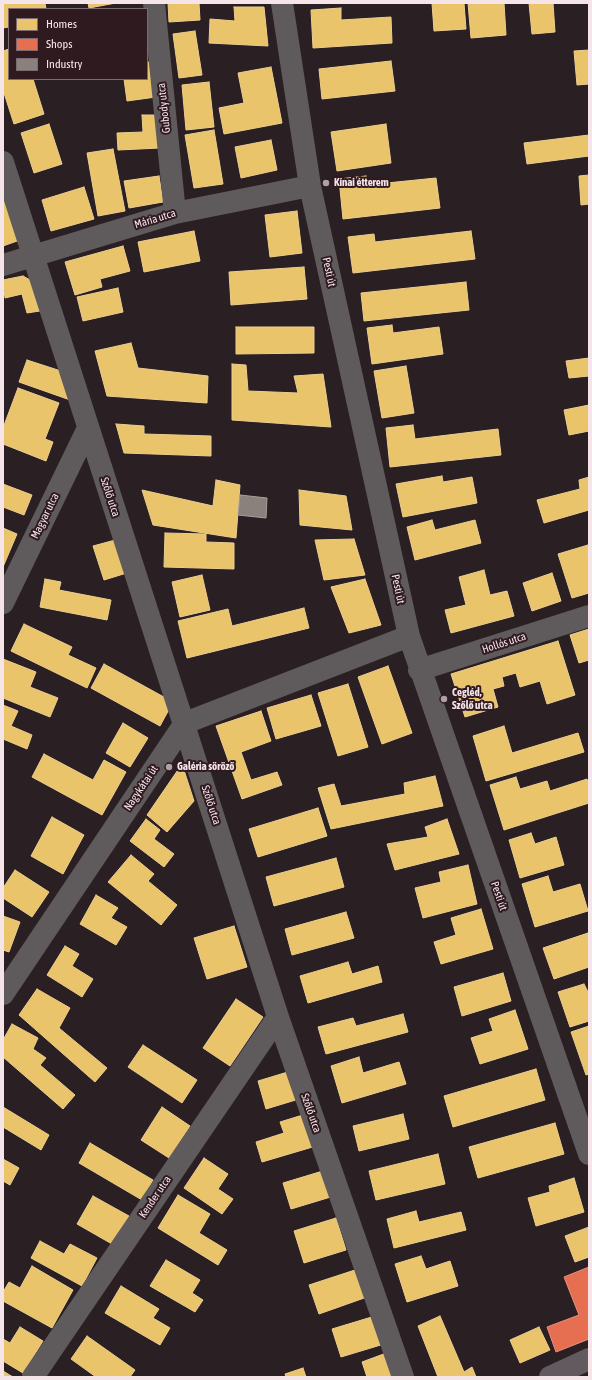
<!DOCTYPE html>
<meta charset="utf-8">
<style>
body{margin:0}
#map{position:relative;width:592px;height:1380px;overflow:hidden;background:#2a1f22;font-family:"Asap Condensed",sans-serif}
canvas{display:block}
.frame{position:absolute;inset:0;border:4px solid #f5e5e9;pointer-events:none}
.legend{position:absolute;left:8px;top:8px;width:140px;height:72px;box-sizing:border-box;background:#2f1a20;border:1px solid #7e6b70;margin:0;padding:5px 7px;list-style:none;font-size:12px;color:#f5e5e9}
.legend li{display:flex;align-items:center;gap:8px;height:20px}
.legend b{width:20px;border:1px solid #7e6b70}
</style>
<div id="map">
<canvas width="592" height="1380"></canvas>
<div class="frame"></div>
<ul class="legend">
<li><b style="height:11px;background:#e9c46a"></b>Homes</li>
<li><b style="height:11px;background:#e76f51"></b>Shops</li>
<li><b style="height:11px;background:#8a817c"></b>Industry</li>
</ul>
</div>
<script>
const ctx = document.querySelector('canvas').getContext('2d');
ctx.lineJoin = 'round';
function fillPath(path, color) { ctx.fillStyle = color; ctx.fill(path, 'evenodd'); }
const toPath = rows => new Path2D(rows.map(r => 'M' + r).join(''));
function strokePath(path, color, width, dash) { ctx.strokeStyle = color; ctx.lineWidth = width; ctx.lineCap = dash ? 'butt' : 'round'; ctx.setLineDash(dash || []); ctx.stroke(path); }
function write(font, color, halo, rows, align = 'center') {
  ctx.font = font + ' "Asap Condensed",sans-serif'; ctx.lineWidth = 4; ctx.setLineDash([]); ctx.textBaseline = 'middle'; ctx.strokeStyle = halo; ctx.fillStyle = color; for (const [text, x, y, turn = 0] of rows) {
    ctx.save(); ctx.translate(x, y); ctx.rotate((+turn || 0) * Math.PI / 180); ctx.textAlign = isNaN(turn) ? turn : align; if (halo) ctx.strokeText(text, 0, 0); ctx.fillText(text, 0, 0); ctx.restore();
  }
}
const homes = toPath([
 [3,3,45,3,46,9,9,9,9,27,3,28,3,3],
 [88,3,116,3,89,8,88,3],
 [168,3,199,3,200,20,169,22,168,3],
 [432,3,464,3,466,29,434,31,432,3],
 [468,3,504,3,506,35,471,38,468,3],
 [529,3,553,3,555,32,532,34,529,3],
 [234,7,264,7,268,46,209,43,210,19,235,21,234,7],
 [341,8,341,20,391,17,392,43,313,48,311,10,341,8],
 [195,31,202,75,179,78,173,34,195,31],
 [9,49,9,79,33,79,44,114,14,124,3,90,3,51,9,49],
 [589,50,589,84,577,85,574,51,589,50],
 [391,61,395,91,322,99,319,69,391,61],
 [147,62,151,62,156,97,127,101,124,79,147,79,147,62],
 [271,67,282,123,224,134,219,108,244,103,238,73,271,67],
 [209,82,214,127,186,130,182,85,209,82],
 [142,115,158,115,160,148,118,150,117,133,143,132,142,115],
 [49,124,62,164,34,173,21,133,49,124],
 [386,124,391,163,337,171,331,132,386,124],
 [214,130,223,184,194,188,185,135,214,130],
 [589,135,589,156,527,164,524,143,589,135],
 [271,140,277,170,241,178,235,147,271,140],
 [113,149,125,211,98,216,87,153,113,149],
 [589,175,589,204,581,205,579,176,589,175],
 [159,176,163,202,129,208,124,181,159,176],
 [366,176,367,185,436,178,440,208,343,219,339,179,366,176],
 [84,187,94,219,51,231,42,200,84,187],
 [3,193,20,240,3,246,3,193],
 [297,211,302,253,270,257,265,215,297,211],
 [194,231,200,261,144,272,138,242,194,231],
 [471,231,475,259,353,273,348,237,374,234,375,242,471,231],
 [123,246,130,271,100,279,102,287,75,295,65,262,123,246],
 [304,267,307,299,231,305,229,272,304,267],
 [23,276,39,285,46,310,27,313,22,294,5,298,3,280,23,276],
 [466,282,469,310,364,321,361,293,466,282],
 [118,288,123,312,83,321,77,297,118,288],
 [392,325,393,333,439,327,443,354,372,364,367,328,392,325],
 [236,327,314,327,314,353,236,354,236,327],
 [131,343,138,368,208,376,207,403,107,396,95,351,131,343],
 [589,358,589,376,569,378,566,361,589,358],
 [27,360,64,372,73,401,19,382,27,360],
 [232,364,246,365,248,391,298,393,294,376,323,374,331,427,232,420,232,364],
 [406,366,414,413,382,418,374,371,406,366],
 [18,388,59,403,45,439,53,442,46,461,3,444,3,428,18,388],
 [589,405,589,431,569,435,564,410,589,405],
 [116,424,144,426,144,434,211,436,211,456,124,453,116,424],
 [413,425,415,439,498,429,501,455,390,467,386,428,413,425],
 [442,476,443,482,472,477,477,503,403,517,396,484,442,476],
 [589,477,589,510,544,523,537,500,580,489,579,480,589,477],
 [216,480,240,485,236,538,153,525,142,490,213,506,216,480],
 [3,484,32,495,24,515,3,507,3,484],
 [299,490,346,496,352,530,300,525,299,490],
 [432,520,435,530,475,520,481,543,415,560,407,527,432,520],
 [3,528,17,534,3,567,3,528],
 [165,533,206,534,206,542,234,543,234,569,164,567,165,533],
 [119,539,130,572,104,580,93,546,119,539],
 [354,539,365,575,324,580,315,540,354,539],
 [588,545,589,593,572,598,558,554,588,545],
 [484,570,490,595,507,591,514,616,451,633,445,610,466,605,459,577,484,570],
 [552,573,561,601,532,611,523,583,552,573],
 [202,575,210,610,180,617,172,582,202,575],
 [45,579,61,582,59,590,111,600,107,620,40,607,45,579],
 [365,579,381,625,349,633,331,587,365,579],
 [304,608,309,628,187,658,178,621,228,609,232,626,304,608],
 [24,624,72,647,68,655,96,668,87,688,11,651,24,624],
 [589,629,589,660,579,663,570,635,589,629],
 [558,641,575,695,547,704,540,681,520,687,516,673,502,677,504,686,493,689,498,707,465,717,451,674,558,641],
 [3,659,36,672,30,687,58,698,50,717,3,698,3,659],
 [104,664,173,702,160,726,91,688,104,664],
 [388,666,412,733,382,744,358,677,388,666],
 [348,684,368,747,338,756,318,693,348,684],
 [311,695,321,726,276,739,267,708,311,695],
 [3,705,18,711,11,726,32,735,27,749,3,739,3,705],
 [261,711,271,741,241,752,251,780,277,772,282,785,242,799,216,726,261,711],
 [123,723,148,738,130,767,106,753,123,723],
 [504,726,512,753,578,733,584,752,486,781,473,736,504,726],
 [44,754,93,780,104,760,126,772,102,815,32,777,44,754],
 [182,764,194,801,167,832,147,815,182,764],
 [435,776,443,806,331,829,318,788,334,784,341,806,405,794,404,783,435,776],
 [516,777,520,789,547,781,550,791,587,779,589,787,589,803,504,830,490,785,516,777],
 [318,808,327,836,258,857,249,829,318,808],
 [52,817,84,835,63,874,31,856,52,817],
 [146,819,160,830,154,839,174,854,164,867,130,841,146,819],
 [447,819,459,854,395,870,387,844,428,837,425,827,447,819],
 [531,833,535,844,556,837,564,865,520,878,509,840,531,833],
 [131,855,154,874,148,881,177,905,161,925,108,882,131,855],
 [336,858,344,887,274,906,266,877,336,858],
 [468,865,477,904,423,918,415,888,441,882,439,872,468,865],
 [15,870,49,892,32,917,3,898,3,888,15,870],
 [548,876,553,892,580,884,588,911,535,927,522,884,548,876],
 [96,895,118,908,111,918,127,927,116,945,80,924,96,895],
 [481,909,493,949,441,964,434,942,456,935,451,918,481,909],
 [346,912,354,938,292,955,285,929,346,912],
 [3,916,20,922,9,952,3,950,3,916],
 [234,926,247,967,207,979,194,938,234,926],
 [588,933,589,967,554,979,543,948,588,933],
 [65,946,79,954,72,966,93,979,82,997,47,975,65,946],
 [348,962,352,974,378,966,382,982,308,1003,300,976,348,962],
 [503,973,511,1001,462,1016,454,987,503,973],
 [584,984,589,994,589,1021,570,1027,558,992,584,984],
 [37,989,70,1008,59,1028,107,1068,95,1082,19,1015,37,989],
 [236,999,263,1017,230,1066,203,1048,236,999],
 [515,1010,528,1049,480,1064,471,1038,493,1031,489,1019,515,1010],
 [403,1014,408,1032,326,1054,318,1027,353,1018,356,1026,403,1014],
 [12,1024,38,1038,33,1049,46,1058,40,1065,75,1095,63,1109,3,1057,3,1040,12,1024],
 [589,1026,589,1074,586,1075,571,1032,589,1026],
 [143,1045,197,1080,182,1103,128,1067,143,1045],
 [359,1057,363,1073,399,1062,406,1084,342,1103,331,1066,359,1057],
 [536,1069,545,1100,453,1127,444,1096,536,1069],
 [291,1071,299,1099,266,1109,258,1081,291,1071],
 [3,1107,49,1135,41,1150,3,1127,3,1107],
 [162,1107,190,1126,169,1158,141,1140,162,1107],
 [306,1114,316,1146,262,1162,256,1142,284,1133,280,1122,306,1114],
 [403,1114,409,1139,359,1151,353,1126,403,1114],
 [555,1123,564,1154,478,1178,469,1147,555,1123],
 [90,1143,153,1180,142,1200,79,1163,90,1143],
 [438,1154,445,1184,376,1200,369,1171,438,1154],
 [204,1158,228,1174,218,1189,233,1199,222,1214,184,1188,204,1158],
 [3,1159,19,1168,10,1185,3,1181,3,1159],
 [326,1170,334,1196,291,1209,283,1183,326,1170],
 [574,1178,584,1212,536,1226,528,1198,550,1192,549,1186,574,1178],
 [178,1195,210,1214,199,1233,227,1250,218,1265,158,1228,178,1195],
 [93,1196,129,1216,112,1244,77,1224,93,1196],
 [416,1211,419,1222,461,1212,466,1230,394,1248,387,1219,416,1211],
 [336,1218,346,1250,304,1263,294,1231,336,1218],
 [589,1227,589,1257,575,1262,565,1236,589,1227],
 [40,1241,64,1254,70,1244,97,1258,82,1286,31,1258,40,1241],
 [421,1256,426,1269,450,1261,458,1286,407,1302,395,1264,421,1256],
 [166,1260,200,1280,192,1293,203,1300,195,1312,150,1286,166,1260],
 [32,1266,73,1290,52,1328,3,1301,3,1292,9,1282,20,1288,32,1266],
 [358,1269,367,1297,319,1314,309,1285,358,1269],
 [121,1286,159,1309,153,1318,170,1328,160,1345,105,1313,121,1286],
 [375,1316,384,1344,341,1357,332,1329,375,1316],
 [440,1316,464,1372,472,1367,476,1377,438,1377,418,1326,440,1316],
 [20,1327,43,1341,23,1373,3,1361,3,1339,10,1343,20,1327],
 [539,1327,550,1350,520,1363,510,1340,539,1327],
 [87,1336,135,1370,130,1377,96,1377,71,1359,87,1336],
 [389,1352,398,1377,367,1377,362,1362,389,1352],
 [303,1368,306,1377,286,1377,285,1374,303,1368],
 [3,1371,13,1377,3,1377,3,1371]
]);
const shops = toPath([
 [589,1267,589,1339,556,1352,547,1327,579,1315,564,1277,589,1267]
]);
const industry = toPath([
 [240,495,267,498,266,518,238,515,240,495]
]);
const minor = toPath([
 [154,3,175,213],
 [282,3,310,186,409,636,589,1154],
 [3,162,278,1017,403,1377],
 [3,265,175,213,310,186],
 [3,603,88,428],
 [419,670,589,616],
 [3,994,185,723,409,636],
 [33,1377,278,1017]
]);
const major = toPath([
 [550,1377,589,1359]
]);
const markers = [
 [326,183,4,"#aea0a3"],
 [444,699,4,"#aea0a3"],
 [169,767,4,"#aea0a3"]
];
const streetNames = [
 ["Gubody utca",164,108,-96],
 ["Mária utca",155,219,-17],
 ["Pesti út",329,272,78],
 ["Szőlő utca",110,497,72],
 ["Magyar utca",45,516,-64],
 ["Pesti út",398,589,78],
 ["Hollós utca",504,643,-18],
 ["Nagykátai út",141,788,-56],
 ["Szőlő utca",211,805,72],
 ["Pesti út",499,896,71],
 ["Szőlő utca",311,1113,71],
 ["Kender utca",155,1197,-56]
];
const poiNames = [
 ["Kínai étterem",334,183],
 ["Cegléd,",452,693],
 ["Szőlő utca",452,706],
 ["Galéria söröző",177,767]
];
fillPath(homes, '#e9c46a');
strokePath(homes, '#edce90', 1);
fillPath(shops, '#e76f51');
strokePath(shops, '#eb927f', 1);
fillPath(industry, '#8a817c');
strokePath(industry, '#aa9f9d', 1);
strokePath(minor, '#5f5a5c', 22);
strokePath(major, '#625a5e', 22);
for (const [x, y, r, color] of markers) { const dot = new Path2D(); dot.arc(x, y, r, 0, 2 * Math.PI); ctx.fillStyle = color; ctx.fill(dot); strokePath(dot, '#2f1a20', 1.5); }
write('11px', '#f5e5e9', '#2f1a20', streetNames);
write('bold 11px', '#f5e5e9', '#2f1a20', poiNames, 'left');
</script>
